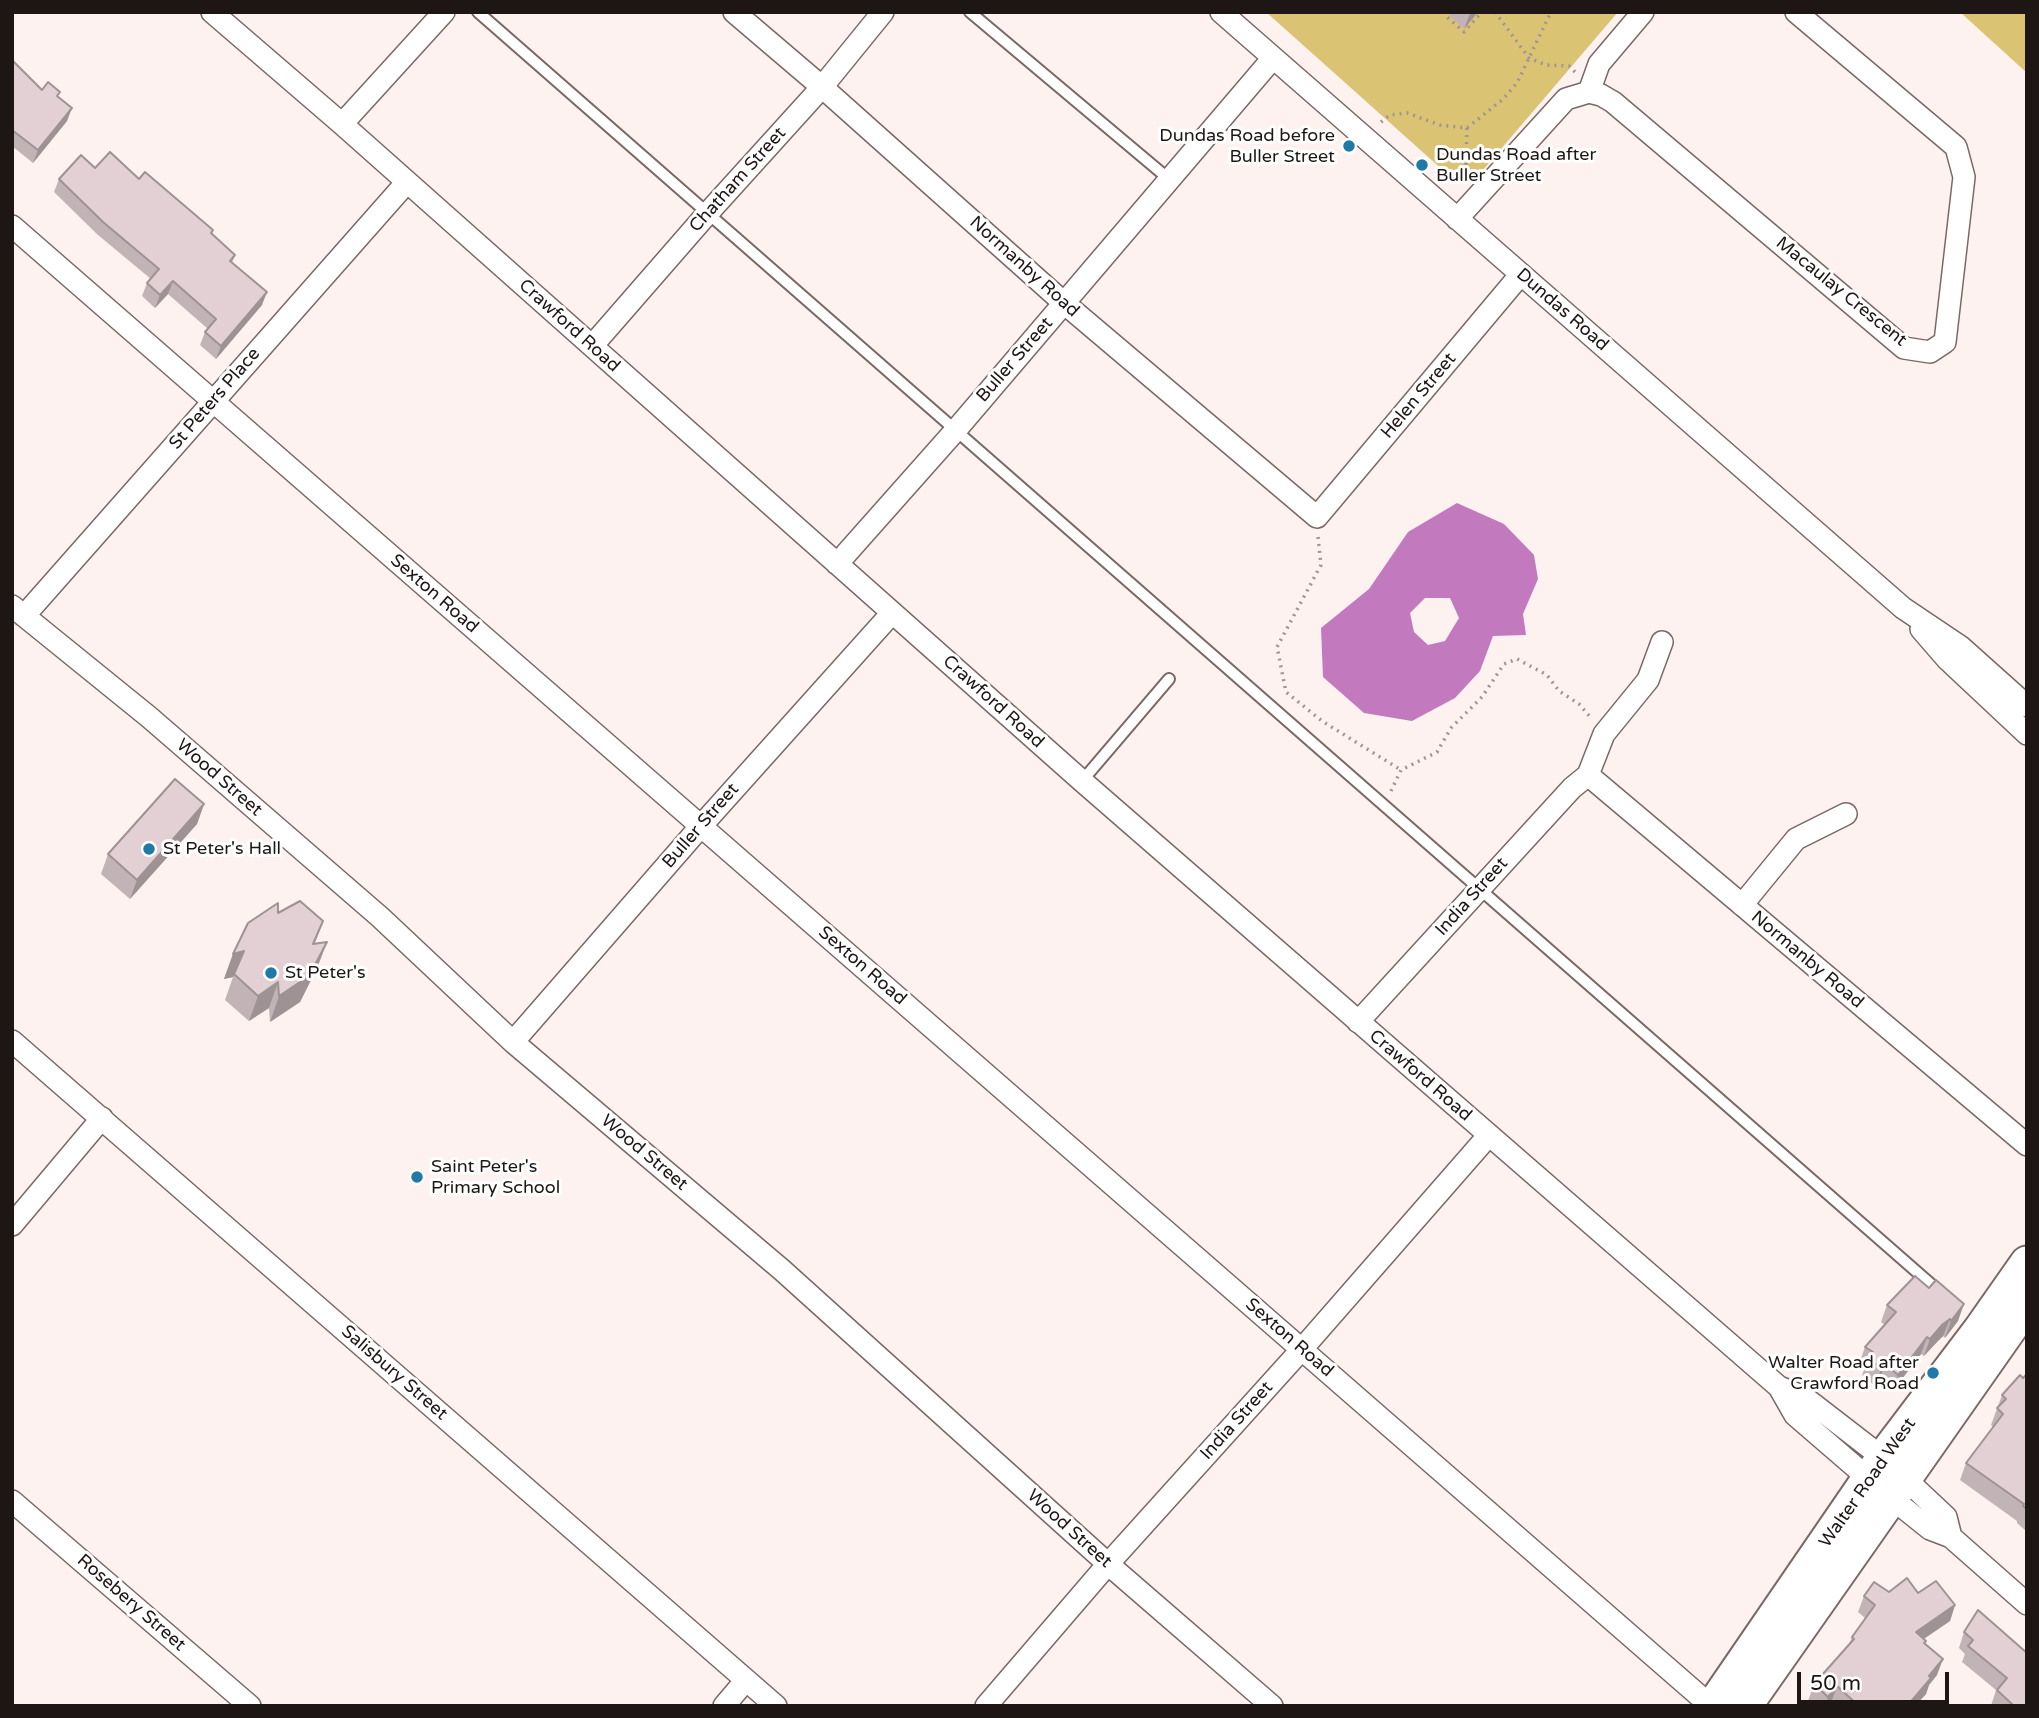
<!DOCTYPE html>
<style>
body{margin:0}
#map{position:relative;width:2039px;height:1718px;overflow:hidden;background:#fdf2f0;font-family:"Varela Round",sans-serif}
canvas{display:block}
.frame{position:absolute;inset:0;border:14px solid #1d1615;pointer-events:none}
.scale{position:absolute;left:1797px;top:1672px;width:152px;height:32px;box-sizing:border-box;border:4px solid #1d1615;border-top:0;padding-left:9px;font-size:21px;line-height:24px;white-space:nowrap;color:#1d1615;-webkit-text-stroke:5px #fff;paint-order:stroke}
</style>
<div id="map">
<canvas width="2039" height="1718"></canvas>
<div class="frame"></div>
<div class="scale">50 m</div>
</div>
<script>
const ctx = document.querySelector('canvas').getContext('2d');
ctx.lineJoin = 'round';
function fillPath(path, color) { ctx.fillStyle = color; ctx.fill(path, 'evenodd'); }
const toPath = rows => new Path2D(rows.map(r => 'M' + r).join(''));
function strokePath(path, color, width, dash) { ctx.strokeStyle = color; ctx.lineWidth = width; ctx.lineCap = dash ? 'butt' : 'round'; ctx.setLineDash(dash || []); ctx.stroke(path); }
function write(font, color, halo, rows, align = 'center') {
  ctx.font = font + ' "Varela Round",sans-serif'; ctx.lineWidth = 6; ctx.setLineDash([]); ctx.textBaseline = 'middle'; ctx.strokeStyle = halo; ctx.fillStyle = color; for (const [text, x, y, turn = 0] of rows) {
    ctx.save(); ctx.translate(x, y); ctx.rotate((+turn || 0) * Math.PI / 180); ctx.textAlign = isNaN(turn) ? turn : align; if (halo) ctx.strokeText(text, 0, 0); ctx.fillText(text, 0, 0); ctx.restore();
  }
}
const green = toPath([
 [1266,12,1618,12,1483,170,1445,172],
 [1960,12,2027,12,2027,73]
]);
const water = toPath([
 [1457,503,1504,524,1534,555,1538,579,1523,614,1526,635,1493,636,1480,671,1455,698,1412,721,1364,713,1323,677,1321,628,1369,589,1408,532],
 [1425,598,1450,598,1459,618,1445,641,1428,645,1414,632,1410,613]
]);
const path = toPath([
 [1451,12,1447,17,1464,32,1482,12],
 [1495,12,1529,58,1546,65,1569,66,1576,73],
 [1381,122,1390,115,1407,113,1440,125,1467,128,1503,99,1517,83,1551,12],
 [1467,128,1466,163,1468,178],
 [1318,537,1321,565,1277,647,1286,692,1322,721,1401,770],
 [1391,791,1401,770,1437,752,1451,728,1482,697,1504,664,1517,659,1547,675,1559,691,1579,704,1592,719]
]);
const lane = toPath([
 [478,12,1941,1293],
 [970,12,1170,180],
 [1082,781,1169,679]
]);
const street = toPath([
 [212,12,342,124,1082,781,1779,1387,1795,1415,1890,1497,1930,1529,1951,1537,2027,1604],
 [734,12,822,87,1064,303,1317,517,1521,274],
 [1221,12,1903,608,1961,647,2027,706],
 [1589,92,1599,64,1643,12],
 [342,124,444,12],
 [1457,219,1566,99,1589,92,1601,95,1613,102,1904,348,1930,352,1945,342,1964,177,1956,147,1796,12],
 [12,226,1711,1706],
 [592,346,707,214,822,87,883,12],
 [837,564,955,431,1273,58],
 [12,606,149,717,380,917,513,1042,782,1270,1108,1564,1272,1706],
 [24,616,407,182],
 [1921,629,1947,659,2027,734],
 [1588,775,2027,1145],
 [1588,775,1604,734,1648,680,1662,642],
 [1742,905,1796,839,1846,814],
 [1358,1022,1572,788,1588,775],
 [12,1041,776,1706],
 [513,1042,701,826,892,613],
 [12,1225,102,1118],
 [1779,1387,1804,1397,1883,1458,1946,1517,1951,1537],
 [12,1501,250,1706],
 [724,1706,746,1680],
 [986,1706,1108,1564,1302,1349,1489,1135]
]);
const primary = toPath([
 [1713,1706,1883,1458,1980,1330,2027,1263],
 [1745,1706,2027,1304]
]);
const wall = toPath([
 [1451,12,1478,12,1464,29,1450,16],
 [12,60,42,90,58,97,67,121,33,163,12,146],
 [95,168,139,179,213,230,212,234,235,255,232,263,262,305,216,359,200,345,205,332,208,329,168,294,155,308,142,296,147,283,151,279,98,235,54,192,59,179],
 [204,804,197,824,130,899,101,874,108,854],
 [278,913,323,921,315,943,327,942,317,968,300,1002,270,1022,269,1008,249,1021,225,1000,233,977,224,979,233,954],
 [1887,1305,1958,1321,1945,1338,1943,1336,1937,1342,1924,1356,1921,1354,1892,1392,1879,1381,1875,1386,1862,1375,1865,1368,1859,1364,1865,1347,1885,1325,1881,1322],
 [2027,1374,2027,1537,2025,1536,2026,1531,2017,1523,2017,1521,1960,1480,1966,1463,1993,1427,1991,1425,2002,1395,2023,1378],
 [1889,1592,1918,1593,1955,1605,1950,1621,1924,1639,1937,1675,1929,1685,1926,1694,1915,1706,1835,1706,1831,1703,1829,1706,1814,1706,1808,1701,1814,1684,1849,1645,1852,1637,1865,1618,1858,1612,1864,1596],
 [1964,1632,2027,1653,2027,1706,1991,1706,1996,1690,1962,1662,1965,1654,1959,1648]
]);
const shadedWall = toPath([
 [1472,12,1478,12,1464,29,1469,16],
 [72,108,67,121,33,163,38,150],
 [173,281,168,294,155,308,160,295],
 [267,292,262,305,216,359,221,346],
 [204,804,197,824,130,899,137,880],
 [327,942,317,968,300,1002,270,1022,279,996],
 [244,951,233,977,224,979,233,954],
 [278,982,269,1008,249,1021,258,996],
 [1964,1304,1958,1321,1945,1338,1951,1321],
 [1950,1319,1943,1336,1937,1342,1924,1356,1930,1339,1943,1324],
 [1927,1337,1921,1354,1892,1392,1898,1375],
 [1885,1364,1879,1381,1875,1386,1881,1369],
 [1955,1605,1950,1621,1910,1648,1916,1632],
 [1943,1659,1937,1675,1929,1685,1926,1694,1915,1706,1908,1706,1929,1676],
 [1837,1686,1831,1703,1829,1706,1825,1706,1828,1697]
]);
const building = toPath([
 [12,60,42,90,48,82,60,92,57,96,72,108,38,150,12,130,12,60],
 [110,152,139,179,145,172,213,230,211,233,235,255,230,261,267,292,221,346,205,332,216,319,173,281,160,295,147,283,159,269,103,222,59,179,81,155,95,168,110,152],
 [175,779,204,804,137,880,108,854,175,779],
 [300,901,323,921,313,944,327,942,309,976,279,996,278,982,258,996,234,974,244,951,233,954,248,923,278,903,278,913,300,901],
 [1915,1276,1929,1288,1936,1280,1964,1304,1951,1321,1950,1319,1943,1324,1930,1339,1927,1337,1898,1375,1885,1364,1881,1369,1868,1358,1873,1352,1865,1347,1896,1312,1887,1305,1915,1276],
 [2027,1374,2026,1460,2027,1509,2023,1506,2024,1504,1966,1463,2003,1414,1997,1408,2006,1399,2002,1395,2020,1375,2023,1378,2027,1374],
 [1907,1578,1918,1593,1936,1581,1955,1605,1916,1632,1926,1641,1924,1643,1943,1659,1929,1676,1931,1678,1908,1705,1909,1706,1859,1706,1837,1686,1828,1697,1814,1684,1854,1639,1852,1637,1875,1605,1864,1596,1874,1582,1889,1592,1907,1578],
 [1978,1610,2027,1653,2027,1706,2014,1706,1997,1690,2007,1678,1968,1646,1973,1640,1964,1632,1978,1610]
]);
const markers = [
 [1349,146,7,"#1f7aa8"],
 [1422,165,7,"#1f7aa8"],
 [149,849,7,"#1f7aa8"],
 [271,973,7,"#1f7aa8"],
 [417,1177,7,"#1f7aa8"],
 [1933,1373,7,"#1f7aa8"]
];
const poiNames = [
 ["Dundas Road before",1335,136,"right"],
 ["Buller Street",1335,157,"right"],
 ["Dundas Road after",1436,155],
 ["Buller Street",1436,176],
 ["St Peter's Hall",163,849],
 ["St Peter's",285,973],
 ["Saint Peter's",431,1167],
 ["Primary School",431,1188],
 ["Walter Road after",1919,1363,"right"],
 ["Crawford Road",1919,1384,"right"]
];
const streetNames = [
 ["Chatham Street",738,180,-48],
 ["Normanby Road",1024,267,42],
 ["Macaulay Crescent",1841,292,39],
 ["Dundas Road",1562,310,41],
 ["Crawford Road",569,326,42],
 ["Buller Street",1015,360,-49],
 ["Helen Street",1419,396,-50],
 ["St Peters Place",215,399,-49],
 ["Sexton Road",434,594,41],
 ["Crawford Road",993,702,42],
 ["Wood Street",219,778,41],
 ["Buller Street",701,826,-49],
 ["India Street",1472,897,-48],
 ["Normanby Road",1807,960,40],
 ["Sexton Road",862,966,41],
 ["Crawford Road",1420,1076,41],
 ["Wood Street",644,1153,40],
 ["Sexton Road",1289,1338,41],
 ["Salisbury Street",394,1373,41],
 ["India Street",1237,1421,-48],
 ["Walter Road West",1868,1483,-55],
 ["Wood Street",1069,1529,42],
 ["Rosebery Street",131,1603,41]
];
fillPath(green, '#dbc374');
fillPath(water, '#c379bd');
strokePath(lane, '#796865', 14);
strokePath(street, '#796865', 24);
strokePath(primary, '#796865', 37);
strokePath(path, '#9f9694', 3.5, [2, 5]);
strokePath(lane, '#fff', 10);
strokePath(street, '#fff', 21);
strokePath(primary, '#fff', 33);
fillPath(wall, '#c2b3b6');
fillPath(shadedWall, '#9e9294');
fillPath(building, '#e2d0d4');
strokePath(building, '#9e9294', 2);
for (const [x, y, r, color] of markers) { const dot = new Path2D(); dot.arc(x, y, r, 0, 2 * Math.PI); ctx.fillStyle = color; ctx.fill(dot); strokePath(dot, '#fff', 2.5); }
write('18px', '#1d1615', '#fff', poiNames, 'left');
write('18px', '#1d1615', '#fff', streetNames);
</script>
